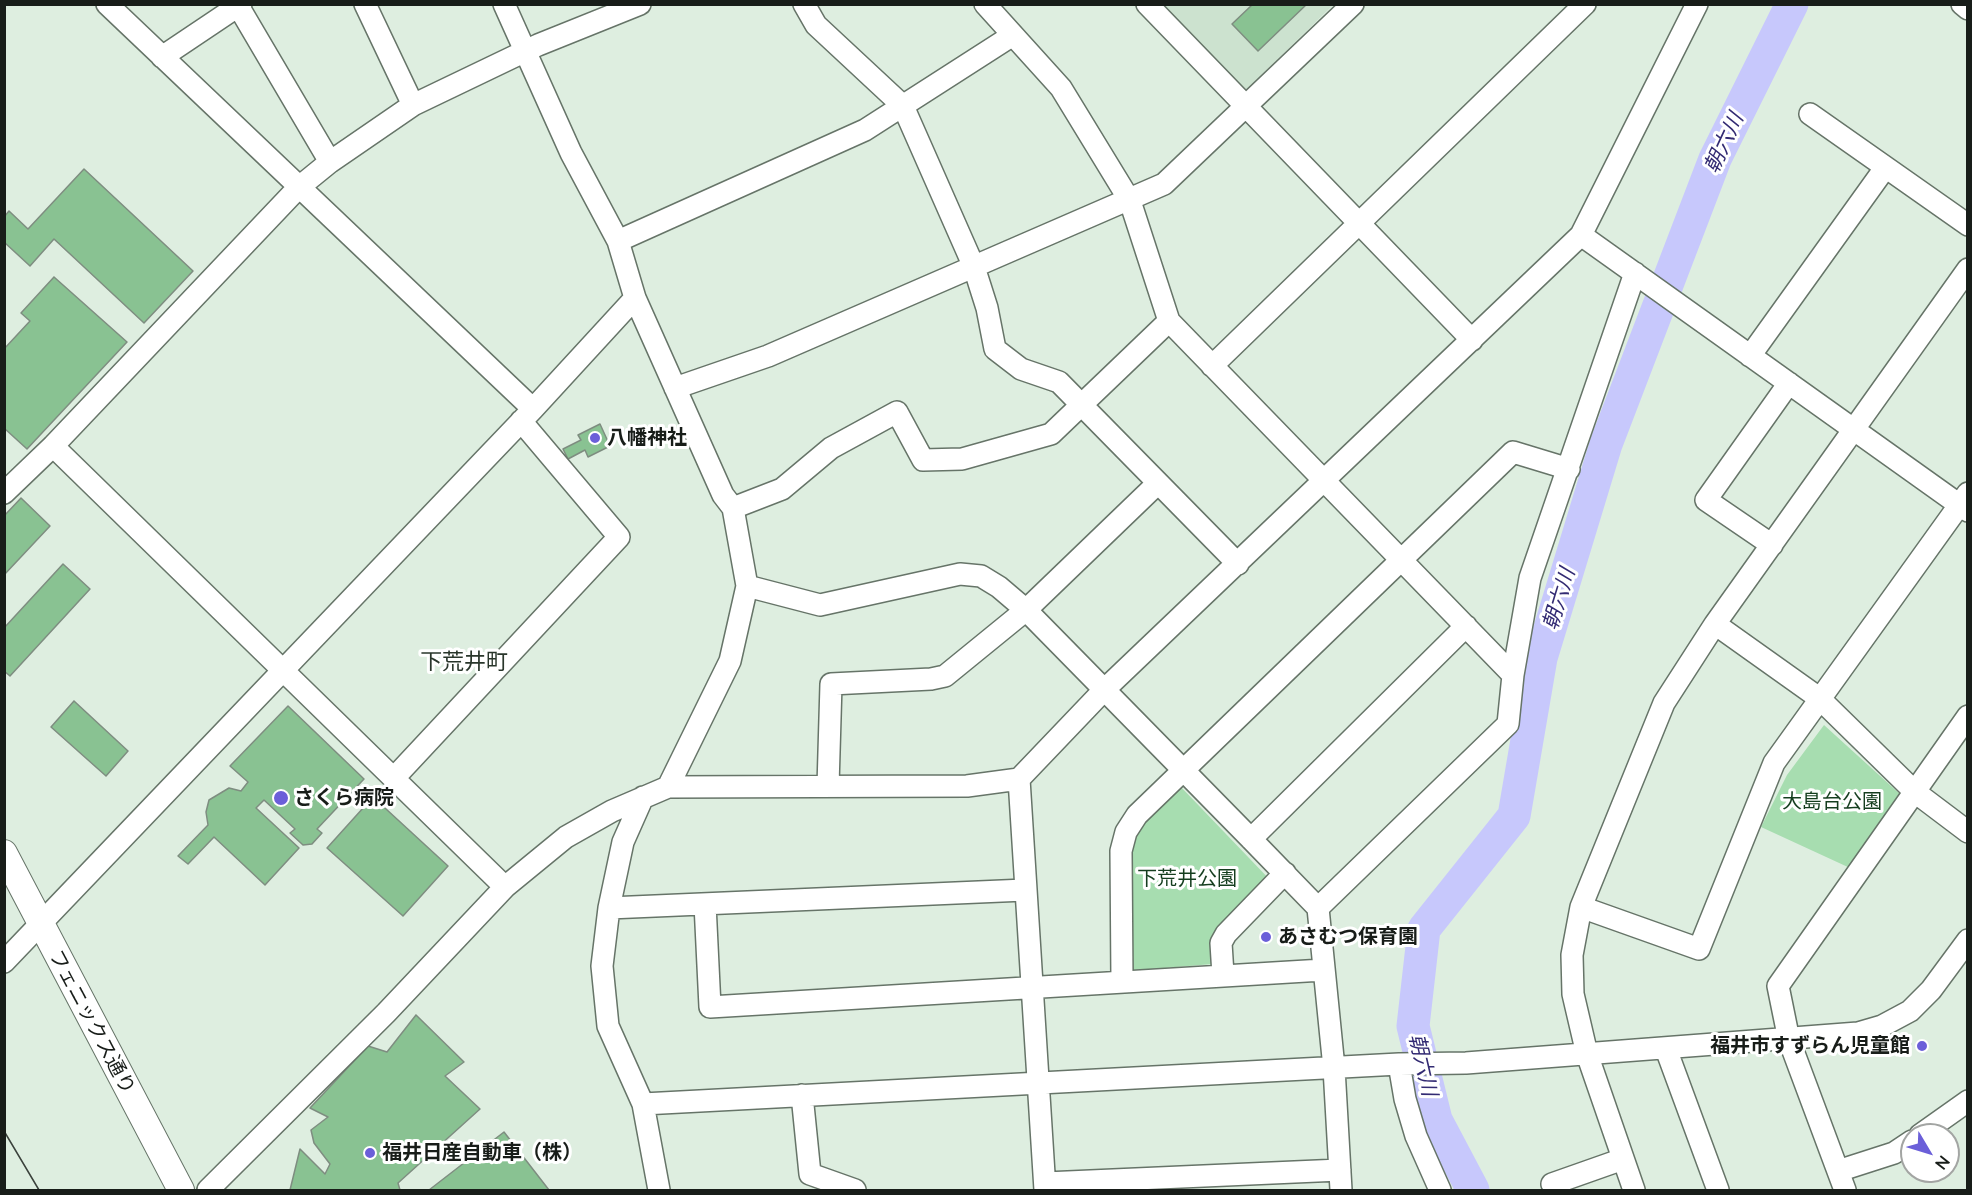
<!DOCTYPE html>
<meta charset="utf-8">
<style>
body{margin:0}
#map{position:relative;width:1972px;height:1195px;overflow:hidden;background:#deeee0;font-family:Lato,sans-serif}
canvas{display:block}
.frame{position:absolute;inset:0;border:6px solid #181d19;pointer-events:none}
.north{position:absolute;left:1900px;top:1123px;width:60px;height:60px;box-sizing:border-box;background:#fff;border:2px solid #a3a5a3;border-radius:50%;rotate:128deg;font-size:16px;font-weight:700;line-height:24px;text-align:center;color:#181d19}
.north::after{content:'';display:block;margin:auto;width:21px;height:27px;background:#6b5fd9;clip-path:polygon(50% 0,100% 100%,50% 72%,0 100%)}
</style>
<div id="map">
<canvas width="1972" height="1195"></canvas>
<div class="frame"></div>
<div class="north">N</div>
</div>
<script>
const ctx = document.querySelector('canvas').getContext('2d');
ctx.lineJoin = 'round';
function fillPath(path, color) { ctx.fillStyle = color; ctx.fill(path, 'evenodd'); }
const toPath = rows => new Path2D(rows.map(r => 'M' + r).join(''));
function strokePath(path, color, width, dash) { ctx.strokeStyle = color; ctx.lineWidth = width; ctx.lineCap = dash ? 'butt' : 'round'; ctx.setLineDash(dash || []); ctx.stroke(path); }
function write(font, color, halo, rows, align = 'center') {
  ctx.font = font + ' Lato,"Noto Sans JP",sans-serif'; ctx.lineWidth = 6; ctx.setLineDash([]); ctx.textBaseline = 'middle'; ctx.strokeStyle = halo; ctx.fillStyle = color; for (const [text, x, y, turn = 0] of rows) {
    ctx.save(); ctx.translate(x, y); ctx.rotate((+turn || 0) * Math.PI / 180); ctx.textAlign = isNaN(turn) ? turn : align; if (halo) ctx.strokeText(text, 0, 0); ctx.fillText(text, 0, 0); ctx.restore();
  }
}
const built = toPath([
 [1154,5,1333,5,1245,91]
]);
const green = toPath([
 [1824,725,1901,795,1850,868,1761,827,1787,775],
 [1179,785,1273,883,1213,964,1127,971,1127,850,1135,828]
]);
const river = toPath([
 [1473,1190,1436,1120,1413,1026,1424,929,1514,816,1541,658,1606,444,1715,159,1792,4]
]);
const building = toPath([
 [1253,4,1307,4,1258,51,1232,24,1253,4],
 [84,169,193,271,144,323,54,239,30,266,4,242,4,217,9,211,28,229,84,169],
 [54,277,127,342,27,449,4,428,4,349,30,321,21,313,54,277],
 [600,424,610,446,588,457,585,450,568,459,563,449,581,440,578,435,600,424],
 [21,498,50,526,4,575,4,516,21,498],
 [63,564,90,589,10,676,4,671,4,628,63,564],
 [74,701,128,751,106,776,51,727,74,701],
 [288,706,364,779,317,829,322,833,312,844,303,845,290,833,295,829,264,800,256,808,299,848,265,885,214,837,188,864,178,856,208,825,206,812,209,800,229,788,241,791,248,782,230,766,288,706],
 [373,797,448,866,403,916,327,848,373,797],
 [416,1015,464,1062,445,1076,480,1109,398,1183,400,1190,290,1190,300,1149,325,1174,330,1164,314,1143,311,1130,328,1117,310,1108,368,1046,387,1052,416,1015],
 [504,1132,549,1190,429,1190,504,1132]
]);
const minor = toPath([
 [107,4,533,409],
 [237,4,330,162],
 [365,4,413,105],
 [504,4,571,153,618,241,635,298,723,495,733,508,747,586,730,661,668,787],
 [804,4,816,25,903,106,974,267,987,308,995,349,1021,369,1059,382,1238,564],
 [985,4,1061,88,1130,201,1169,321,1513,675],
 [1147,4,1472,340],
 [1962,4,1968,9],
 [162,57,241,4],
 [1810,114,1968,225],
 [1581,235,1968,511],
 [618,241,865,130,1013,35],
 [1750,356,1885,168],
 [1212,366,1585,4],
 [675,388,768,356,1164,184,1353,4],
 [53,446,505,887],
 [4,493,53,446,298,188,330,162,413,105,538,45,640,4],
 [733,508,782,489,831,448,897,412,923,460,962,459,1051,434,1169,321],
 [1772,545,1706,500,1789,383],
 [747,586,820,605,960,574,981,576,999,587,1026,610,1251,839,1318,908,1334,1068,1341,1190],
 [1715,624,1819,698,1915,792,1968,832],
 [394,778,619,537,521,421],
 [1019,779,1045,1190],
 [828,786,831,684,931,679,945,676,1026,610,1158,483],
 [643,797,623,842,609,908,602,966,608,1026,643,1104,659,1190],
 [1251,839,1466,626],
 [705,904,710,1007,1323,970],
 [1581,907,1699,949,1774,763,1968,493],
 [609,908,1025,890],
 [1318,908,1508,724,1513,675,1530,578,1635,273],
 [4,962,533,409,635,298],
 [1223,975,1221,943,1226,934,1285,873],
 [1122,982,1121,851,1126,832,1137,815,1513,452,1569,469],
 [1666,1049,1718,1190],
 [1399,1064,1405,1099,1416,1136,1440,1190],
 [802,1095,810,1174,855,1190],
 [643,1104,1399,1064,1466,1063,1858,1033,1882,1026,1910,1011,1931,990,1968,940],
 [1920,1135,1968,1101],
 [1838,1171,1894,1153,1912,1141],
 [1045,1183,1340,1170],
 [1552,1184,1623,1159],
 [208,1190,386,1013,505,887,566,837,612,811,668,787,967,786,1019,779,1104,690,1581,235,1697,4],
 [1634,1190,1587,1054,1573,994,1572,955,1581,907,1664,703,1715,624,1968,269],
 [1845,1190,1789,1040,1778,986,1968,716]
]);
const major = toPath([
 [4,853,181,1190]
]);
const tram = toPath([
 [4,1131,39,1190]
]);
const markers = [
 [595,438,6,"#6b5fd9"],
 [281,798,8,"#6b5fd9"],
 [1266,937,6,"#6b5fd9"],
 [1922,1046,6,"#6b5fd9"],
 [370,1153,6,"#6b5fd9"]
];
const poiNames = [
 ["八幡神社",607,438],
 ["さくら病院",294,798],
 ["あさむつ保育園",1278,937],
 ["福井市すずらん児童館",1910,1046,"right"],
 ["福井日産自動車（株）",382,1153]
];
const parkNames = [
 ["大島台公園",1832,802],
 ["下荒井公園",1187,879]
];
const streetNames = [
 ["フェニックス通り",92,1022,62]
];
const waterNames = [
 ["朝六川",1724,143,-65],
 ["朝六川",1559,599,-73],
 ["朝六川",1423,1065,77]
];
const quarterNames = [
 ["下荒井町",464,662]
];
fillPath(built, '#cce2cf');
fillPath(green, '#a7ddb0');
strokePath(river, '#c7c8fc', 33);
fillPath(building, '#89c292');
strokePath(building, '#7e8d80', 1.5);
strokePath(minor, '#667468', 24);
strokePath(major, '#667468', 28);
strokePath(minor, '#fff', 21);
strokePath(major, '#fff', 26);
strokePath(tram, '#3b423c', 1.5);
for (const [x, y, r, color] of markers) { const dot = new Path2D(); dot.arc(x, y, r, 0, 2 * Math.PI); ctx.fillStyle = color; ctx.fill(dot); strokePath(dot, '#fff', 2); }
write('bold 20px', '#181d19', '#fff', poiNames, 'left');
write('20px', '#153e1f', '#fff', parkNames);
write('20px', '#181d19', '#fff', streetNames);
write('italic 21px', '#332b73', '#fff', waterNames);
write('22px', '#29362b', '#fff', quarterNames);
</script>
